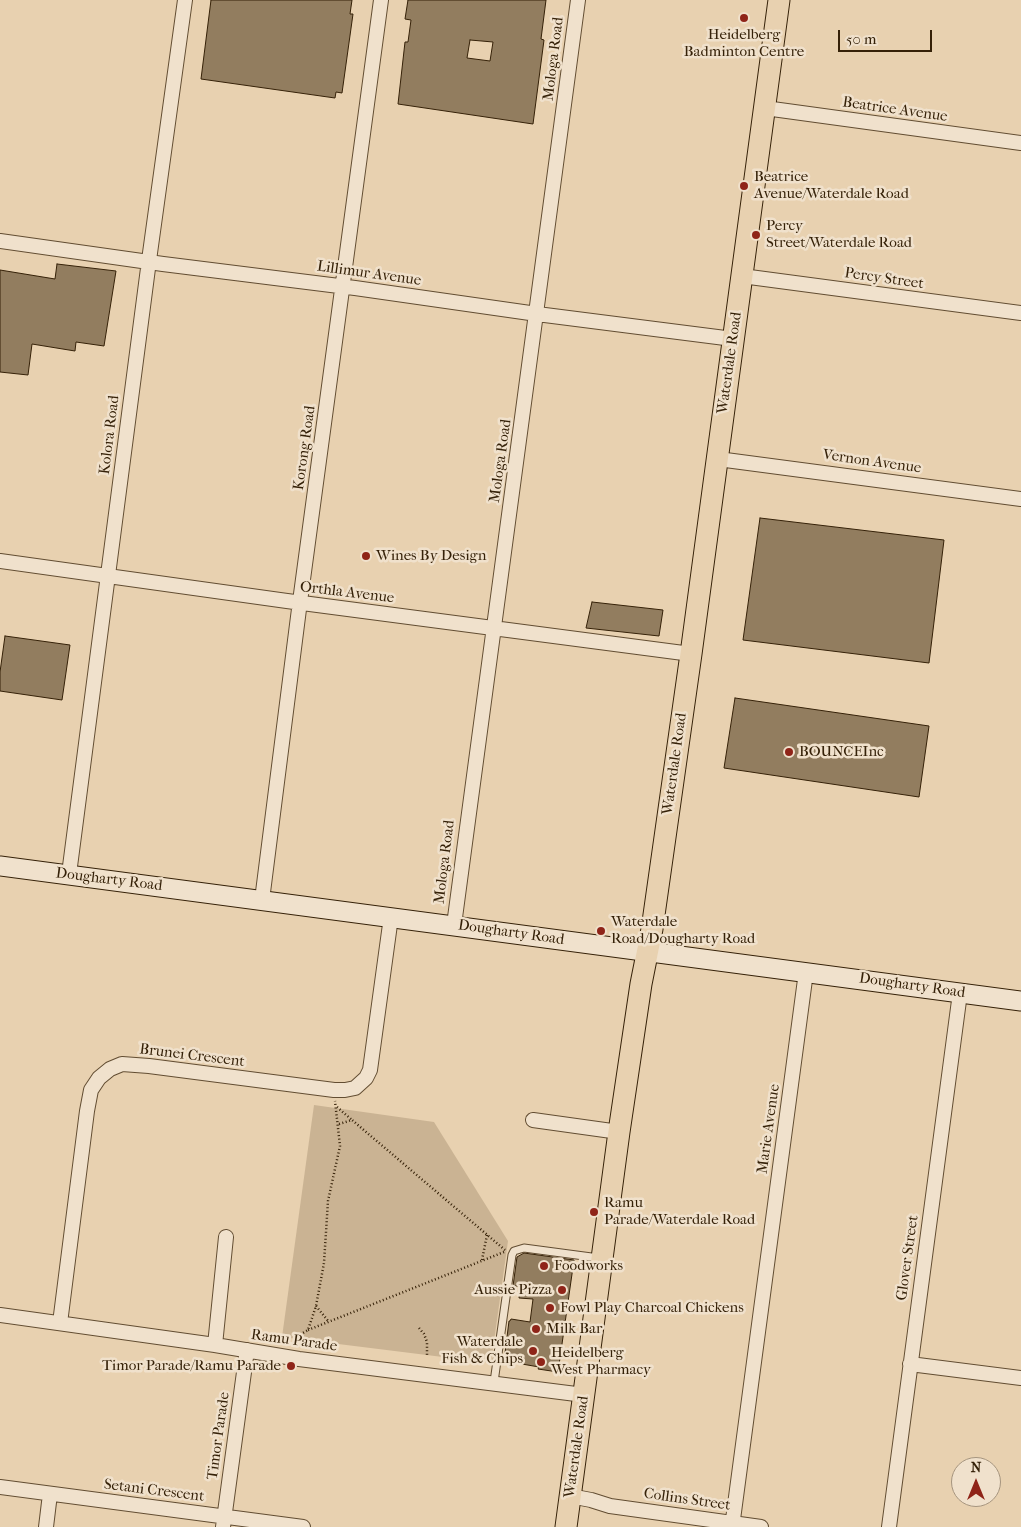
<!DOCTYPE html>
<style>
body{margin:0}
#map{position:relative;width:1021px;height:1527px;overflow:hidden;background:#e8d1b0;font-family:"IM FELL French Canon",serif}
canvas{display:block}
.north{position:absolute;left:951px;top:1457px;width:50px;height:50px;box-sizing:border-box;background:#f0e1cc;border:1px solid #a5947e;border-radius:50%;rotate:0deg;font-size:14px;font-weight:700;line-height:20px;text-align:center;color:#352108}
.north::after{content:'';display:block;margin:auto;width:18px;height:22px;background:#8f2418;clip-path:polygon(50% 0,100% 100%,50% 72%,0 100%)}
.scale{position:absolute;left:838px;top:30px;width:94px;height:22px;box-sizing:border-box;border:2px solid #352108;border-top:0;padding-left:6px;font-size:15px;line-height:18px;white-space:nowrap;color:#352108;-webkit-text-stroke:4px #f0e1cc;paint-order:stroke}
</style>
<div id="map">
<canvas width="1021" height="1527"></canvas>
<div class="north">N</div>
<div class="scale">50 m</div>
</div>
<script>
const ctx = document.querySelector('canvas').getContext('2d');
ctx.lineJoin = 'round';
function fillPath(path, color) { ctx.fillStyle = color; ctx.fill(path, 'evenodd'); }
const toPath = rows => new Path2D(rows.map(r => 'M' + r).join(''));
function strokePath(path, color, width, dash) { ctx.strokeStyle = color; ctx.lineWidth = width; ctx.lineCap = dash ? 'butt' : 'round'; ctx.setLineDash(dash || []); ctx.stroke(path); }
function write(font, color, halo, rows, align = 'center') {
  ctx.font = font + ' "IM FELL French Canon",serif'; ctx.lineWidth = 5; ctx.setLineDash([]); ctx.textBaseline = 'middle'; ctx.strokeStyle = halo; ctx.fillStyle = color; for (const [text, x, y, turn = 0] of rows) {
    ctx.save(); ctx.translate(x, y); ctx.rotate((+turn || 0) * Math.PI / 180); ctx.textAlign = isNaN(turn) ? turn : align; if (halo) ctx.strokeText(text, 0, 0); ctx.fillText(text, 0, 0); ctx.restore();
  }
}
const green = toPath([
 [314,1105,434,1122,508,1241,491,1363,282,1337]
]);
const building = toPath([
 [211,0,352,0,350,14,353,14,342,93,336,92,335,98,201,79,211,0],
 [408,0,546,0,541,39,544,40,533,124,398,104,405,42,408,42,411,20,405,19,408,0],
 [470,40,493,42,490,61,467,58,470,40],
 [57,264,116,271,104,346,76,342,75,351,32,344,28,375,0,372,0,270,55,279,57,264],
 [760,518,944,540,929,663,743,640,760,518],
 [592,602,663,610,659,636,586,628,592,602],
 [5,636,70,645,62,700,0,691,0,672,5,636],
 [735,698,929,726,919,797,724,768,735,698],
 [524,1253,574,1260,558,1372,538,1369,539,1367,522,1364,523,1356,505,1353,509,1321,510,1321,511,1319,530,1322,533,1299,519,1298,520,1286,513,1286,517,1257,524,1253]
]);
const path = toPath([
 [337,1107,352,1120],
 [339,1124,352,1120,505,1250],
 [482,1260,487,1235],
 [316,1306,329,1322],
 [419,1328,424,1334,427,1342,427,1356],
 [308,1330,504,1252],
 [294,1338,308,1330,316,1306,324,1263,328,1201,340,1146,335,1101]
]);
const lane = toPath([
 [494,1382,512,1255,514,1251,524,1248,599,1258]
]);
const street = toPath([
 [765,108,1021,143],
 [0,241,163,264,355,288,537,314,733,339],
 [742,276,1021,313],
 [718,459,1021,499],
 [0,561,287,601,691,654],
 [69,874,150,253,185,0],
 [262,900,299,609,381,0],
 [454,925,578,0],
 [533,1120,619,1132],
 [0,1315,215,1345,299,1359,584,1395],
 [60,1323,87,1111,91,1090,99,1078,110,1069,122,1064,149,1066,334,1090,345,1090,355,1088,366,1078,370,1070,391,917],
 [215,1345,226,1237],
 [910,1364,1021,1378],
 [0,1487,303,1527],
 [570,1496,591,1500,610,1506,761,1527],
 [46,1527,50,1494],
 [223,1527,247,1350],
 [732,1527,806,972],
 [889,1527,960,993]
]);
const secondary = toPath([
 [0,866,1021,1001]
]);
const primary = toPath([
 [566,1527,619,1132,641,984,652,929,691,654,779,0]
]);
const markers = [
 [744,18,5,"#8f2418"],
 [744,186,5,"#8f2418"],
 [756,235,5,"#8f2418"],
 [366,556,5,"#8f2418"],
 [789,752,5,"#8f2418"],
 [601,931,5,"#8f2418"],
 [594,1212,5,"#8f2418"],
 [544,1266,5,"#8f2418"],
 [562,1290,5,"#8f2418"],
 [550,1308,5,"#8f2418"],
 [536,1329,5,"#8f2418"],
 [533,1351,5,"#8f2418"],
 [541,1362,5,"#8f2418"],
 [291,1366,5,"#8f2418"]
];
const poiNames = [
 ["Heidelberg",744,35,"center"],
 ["Badminton Centre",744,52,"center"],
 ["Beatrice",754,177],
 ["Avenue/Waterdale Road",754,194],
 ["Percy",766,226],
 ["Street/Waterdale Road",766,243],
 ["Wines By Design",376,556],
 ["BOUNCEInc",799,752],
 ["Waterdale",611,922],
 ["Road/Dougharty Road",611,939],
 ["Ramu",604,1203],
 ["Parade/Waterdale Road",604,1220],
 ["Foodworks",554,1266],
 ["Aussie Pizza",552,1290,"right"],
 ["Fowl Play Charcoal Chickens",560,1308],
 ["Milk Bar",546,1329],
 ["Waterdale",523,1342,"right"],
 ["Fish & Chips",523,1359,"right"],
 ["Heidelberg",551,1353],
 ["West Pharmacy",551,1370],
 ["Timor Parade/Ramu Parade",281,1366,"right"]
];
const streetNames = [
 ["Mologa Road",554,59,-83],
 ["Beatrice Avenue",895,110,8],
 ["Lillimur Avenue",369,274,8],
 ["Percy Street",884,279,8],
 ["Waterdale Road",730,363,-82],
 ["Kolora Road",110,435,-83],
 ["Korong Road",305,448,-82],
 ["Mologa Road",501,461,-82],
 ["Vernon Avenue",872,462,8],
 ["Orthla Avenue",347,593,7],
 ["Waterdale Road",675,764,-82],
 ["Mologa Road",445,862,-83],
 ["Dougharty Road",109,880,7],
 ["Dougharty Road",511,933,8],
 ["Dougharty Road",912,986,8],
 ["Brunei Crescent",192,1056,7],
 ["Marie Avenue",769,1129,-82],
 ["Glover Street",908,1258,-82],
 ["Ramu Parade",294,1341,8],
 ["Timor Parade",219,1436,-82],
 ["Waterdale Road",577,1447,-82],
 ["Setani Crescent",154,1491,7],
 ["Collins Street",687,1500,8]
];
fillPath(green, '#cab393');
fillPath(building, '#927d5f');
strokePath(building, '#352108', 1);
strokePath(lane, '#624d32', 9);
strokePath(street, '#624d32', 16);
strokePath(secondary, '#352108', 21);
strokePath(primary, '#352108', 23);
strokePath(path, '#352108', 2.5, [1, 2.5]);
strokePath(lane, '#f0e1cc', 7);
strokePath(street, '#f0e1cc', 14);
strokePath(secondary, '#f0e1cc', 19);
strokePath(primary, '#e8d1b0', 21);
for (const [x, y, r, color] of markers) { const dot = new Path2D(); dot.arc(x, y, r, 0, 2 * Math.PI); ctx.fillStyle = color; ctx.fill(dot); strokePath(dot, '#f0e1cc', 2); }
write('15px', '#352108', '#f0e1cc', poiNames, 'left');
write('15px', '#352108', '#f0e1cc', streetNames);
</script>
